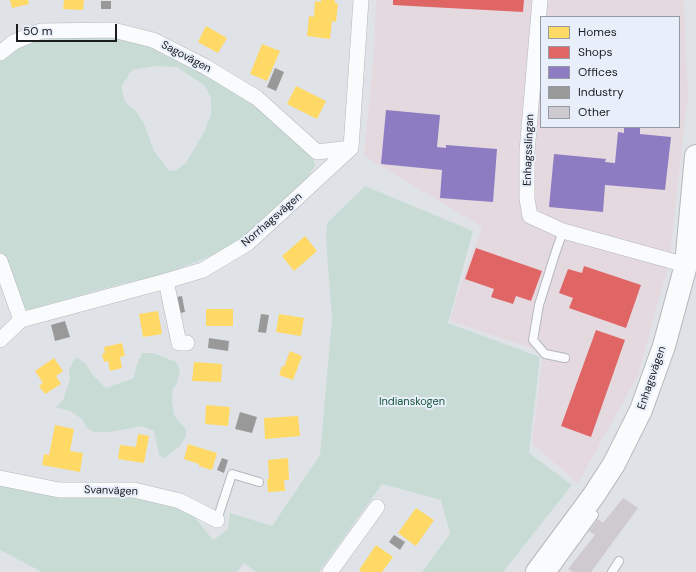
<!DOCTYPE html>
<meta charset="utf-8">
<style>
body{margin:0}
#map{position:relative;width:696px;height:572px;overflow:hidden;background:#dfe3e8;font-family:"DM Sans",sans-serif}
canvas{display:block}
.legend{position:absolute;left:540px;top:16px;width:140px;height:112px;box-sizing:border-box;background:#e8effa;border:1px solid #969ba3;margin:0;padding:5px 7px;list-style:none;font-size:12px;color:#1a1d20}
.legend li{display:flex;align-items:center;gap:8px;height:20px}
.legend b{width:20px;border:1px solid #969ba3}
.scale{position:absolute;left:16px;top:24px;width:101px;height:18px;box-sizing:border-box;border:2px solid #1a1d20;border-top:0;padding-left:5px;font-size:12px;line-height:14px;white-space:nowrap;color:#1a1d20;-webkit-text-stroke:3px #e8effa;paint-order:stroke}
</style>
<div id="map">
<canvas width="696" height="572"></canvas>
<ul class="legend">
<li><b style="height:11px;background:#ffd966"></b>Homes</li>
<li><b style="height:11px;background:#e06666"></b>Shops</li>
<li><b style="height:11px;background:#8e7cc3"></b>Offices</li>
<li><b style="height:11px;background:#999"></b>Industry</li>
<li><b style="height:11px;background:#cfcad0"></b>Other</li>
</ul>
<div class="scale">50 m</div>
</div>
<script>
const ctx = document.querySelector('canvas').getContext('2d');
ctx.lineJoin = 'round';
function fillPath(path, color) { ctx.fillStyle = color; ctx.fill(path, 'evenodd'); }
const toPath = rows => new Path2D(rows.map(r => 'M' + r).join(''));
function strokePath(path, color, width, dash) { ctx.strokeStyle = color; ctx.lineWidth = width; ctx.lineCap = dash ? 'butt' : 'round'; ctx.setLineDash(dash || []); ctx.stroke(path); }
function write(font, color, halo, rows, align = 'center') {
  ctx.font = font + ' "DM Sans",sans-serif'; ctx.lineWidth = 4; ctx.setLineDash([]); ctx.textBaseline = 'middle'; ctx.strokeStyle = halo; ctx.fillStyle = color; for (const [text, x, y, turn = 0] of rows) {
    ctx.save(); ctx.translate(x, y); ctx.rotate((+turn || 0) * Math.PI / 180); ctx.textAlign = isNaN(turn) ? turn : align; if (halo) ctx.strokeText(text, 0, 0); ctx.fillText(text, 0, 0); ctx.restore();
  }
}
const commercial = toPath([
 [376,0,684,0,688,96,669,263,638,375,578,483,532,444,543,352,450,321,463,277,482,227,364,156,374,53],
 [541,17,679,17,679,127,541,127]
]);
const green = toPath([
 [72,36,117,36,163,48,257,106,312,154,315,166,302,185,250,236,214,255,161,275,117,285,28,310,23,308,14,297,0,251,0,62,4,57,30,42],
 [154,66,177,67,205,86,211,98,211,115,204,132,186,163,177,170,169,171,154,151,145,126,136,111,129,106,125,101,122,91,122,85,132,70],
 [365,186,473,231,448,323,540,357,529,453,572,485,503,572,422,572,450,534,441,500,382,484,319,572,256,572,244,563,237,572,42,572,0,550,0,484,122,494,167,501,192,514,213,540,228,529,230,513,272,526,320,455,332,319,326,239,327,223],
 [142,353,153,353,176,362,180,370,177,383,173,389,172,399,174,415,186,430,186,436,180,446,165,458,159,455,154,431,142,426,110,432,94,432,88,429,82,419,70,411,56,407,63,400,70,379,69,369,76,357,86,364,91,373,106,388,134,378,136,367]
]);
const homes = toPath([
 [10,0,28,0,29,4,12,8],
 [64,0,84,0,83,10,63,9],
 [321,0,335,0,335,3,338,4,336,22,332,21,330,39,307,36,309,16,314,17,315,1,321,2],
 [206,26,227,38,218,53,198,42],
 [262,44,280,51,267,81,250,74],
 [296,86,326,101,317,119,287,104],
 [305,236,317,251,294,271,282,256],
 [206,309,233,309,233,326,206,326],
 [158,311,162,334,143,337,139,314],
 [279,314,304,318,301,336,276,332],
 [122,343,125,356,120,357,122,368,110,371,108,361,104,362,102,354,105,353,104,347],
 [290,351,302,356,293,380,279,375,282,366,284,367],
 [54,358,63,371,56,376,61,384,45,394,39,386,43,383,35,371],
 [194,362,222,364,221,382,192,381],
 [206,405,230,407,228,426,205,424],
 [298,416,300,436,265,439,264,418],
 [55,425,74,429,70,451,83,453,80,472,42,465,44,454,49,455],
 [138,434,149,436,144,463,118,459,120,445,136,447],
 [188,444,217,453,212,470,199,466,199,464,184,459],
 [288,458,289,480,284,480,285,491,268,492,267,479,269,479,268,460],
 [416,508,434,520,416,546,398,533],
 [376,545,393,557,382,572,362,572,359,570]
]);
const shops = toPath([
 [393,0,524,0,523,12,393,5],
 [476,248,542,271,531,301,516,296,513,304,491,297,494,289,465,279],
 [584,266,641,285,626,328,569,308,573,298,559,293,568,269,582,273],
 [596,330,625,340,591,437,561,426]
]);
const offices = toPath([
 [386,110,440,115,437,147,446,148,446,145,497,149,493,202,440,198,442,170,381,164],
 [624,127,640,127,640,134,671,137,665,190,605,185,603,212,549,207,554,154,606,159,605,162,615,163,618,132,624,133]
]);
const industry = toPath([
 [101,1,111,1,111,9,101,9],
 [275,68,284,72,276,91,267,87],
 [182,296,185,312,175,314,172,298],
 [261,314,269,315,266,333,258,332],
 [65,321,70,337,55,341,51,325],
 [209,338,229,341,228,351,208,348],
 [240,412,257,417,252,433,235,429],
 [222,458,228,460,224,473,217,470],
 [394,535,405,542,400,550,389,542]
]);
const building = toPath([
 [623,498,638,508,591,572,573,572,568,569,595,535,589,531,598,519,603,523]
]);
const lane = toPath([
 [563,231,555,254,539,305,533,340,545,354,565,358],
 [217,520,232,474,259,482],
 [554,570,594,515],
 [612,572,619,561]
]);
const street = toPath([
 [540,0,527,152,527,199,530,216,563,231,686,265],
 [0,53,14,42,41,31,113,30,153,40,206,67,257,98,317,152,351,148],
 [0,261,21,320],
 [166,281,179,343,187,343],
 [0,340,21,320,166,281,203,270,248,243,351,148,361,0],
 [0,478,59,490,134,490,180,501,217,520],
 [330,572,377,507]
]);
const secondary = toPath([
 [537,572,594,495,614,464,641,410,664,346,686,265,696,156]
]);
const streetNames = [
 ["Sagovägen",186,57,28],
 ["Enhagsslingan",529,150,-88],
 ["Norrhagsvägen",272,220,-41],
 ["Enhagsvägen",652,378,-71],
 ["Svanvägen",111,491,2]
];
const parkNames = [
 ["Indianskogen",412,402]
];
fillPath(commercial, '#e4d9df');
fillPath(green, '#c8dcd5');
fillPath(homes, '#ffd966');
fillPath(shops, '#e06666');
fillPath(offices, '#8e7cc3');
fillPath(industry, '#999');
fillPath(building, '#cfcad0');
strokePath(lane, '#b4b7bb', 10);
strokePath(street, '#b4b7bb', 16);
strokePath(secondary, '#b4b7bb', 24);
strokePath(lane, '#fafbfc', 8);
strokePath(street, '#fafbfc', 15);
strokePath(secondary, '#fafbfc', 22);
write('11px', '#1a1d20', '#e8effa', streetNames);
write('11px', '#19583d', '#e8effa', parkNames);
</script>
